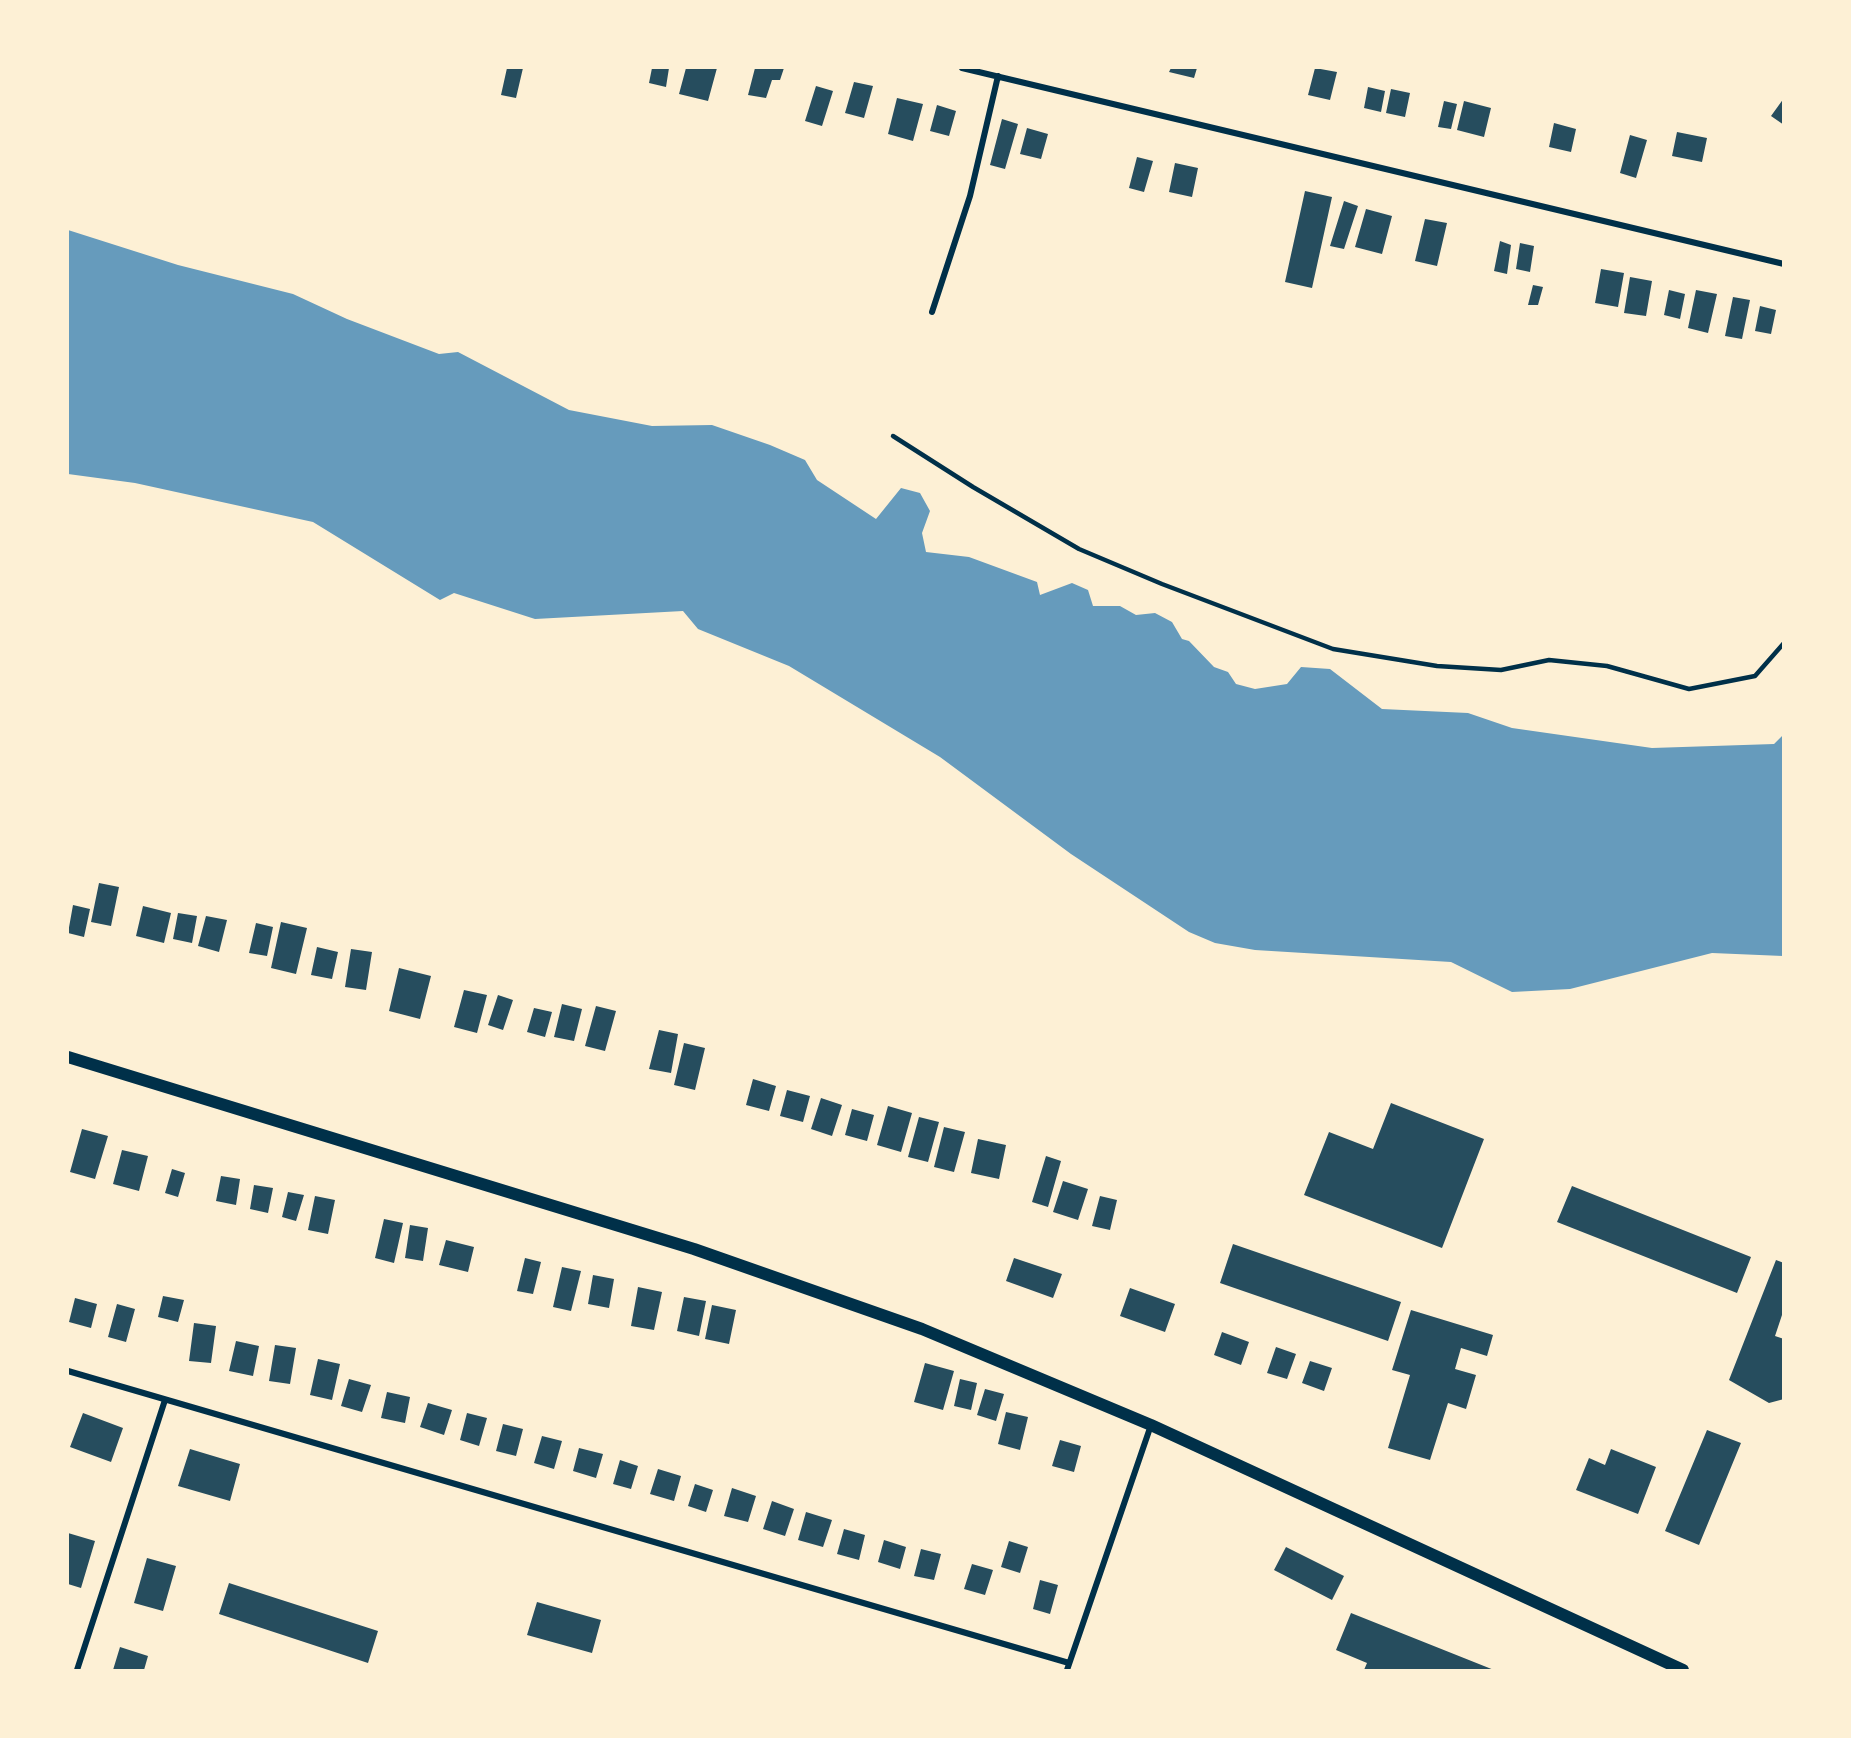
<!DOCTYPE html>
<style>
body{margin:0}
#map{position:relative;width:1851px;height:1738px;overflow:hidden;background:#fdf0d5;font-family:"DejaVu Sans",sans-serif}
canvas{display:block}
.frame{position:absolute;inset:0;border:69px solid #fdf0d5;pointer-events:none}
</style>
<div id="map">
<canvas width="1851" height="1738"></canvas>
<div class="frame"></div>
</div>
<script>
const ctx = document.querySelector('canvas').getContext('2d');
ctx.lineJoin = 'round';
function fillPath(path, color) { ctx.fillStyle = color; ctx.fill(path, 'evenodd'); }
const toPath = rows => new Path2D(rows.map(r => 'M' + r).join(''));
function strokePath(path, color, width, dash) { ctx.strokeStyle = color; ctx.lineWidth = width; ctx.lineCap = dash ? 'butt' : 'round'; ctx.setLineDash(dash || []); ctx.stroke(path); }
const water = toPath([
 [68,230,178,265,293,294,347,319,439,354,458,352,569,410,652,426,712,425,770,445,805,460,817,480,876,519,901,488,920,493,930,511,922,533,926,552,969,557,1037,582,1040,595,1072,583,1088,590,1093,606,1120,606,1136,615,1155,613,1172,622,1182,639,1189,641,1214,667,1228,672,1236,684,1255,689,1287,684,1301,667,1330,669,1382,709,1468,713,1512,728,1652,748,1774,744,1783,735,1783,956,1712,953,1570,989,1512,992,1451,962,1255,950,1215,943,1189,932,1071,854,940,757,789,666,698,629,683,611,535,619,454,593,440,600,313,522,135,483,68,474]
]);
const building = toPath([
 [507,68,523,68,516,98,501,95],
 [652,68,669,68,666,87,649,83],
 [686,68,717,68,708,101,679,94],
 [755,68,784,68,780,80,772,80,766,98,748,95],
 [1171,68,1197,68,1194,78,1169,72],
 [1315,68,1337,72,1330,100,1308,95],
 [854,82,873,86,864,118,845,113],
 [816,86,833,91,822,126,805,121],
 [1368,87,1385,91,1381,112,1364,108],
 [1391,89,1410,93,1405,117,1386,113],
 [897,98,923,104,913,141,888,134],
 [1784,98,1784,125,1771,116],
 [1444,101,1457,104,1451,129,1438,127],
 [1464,101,1491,108,1484,137,1457,130],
 [937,105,956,111,949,136,930,131],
 [1002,119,1018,124,1005,169,990,165],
 [1554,123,1576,129,1571,152,1549,147],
 [1027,128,1048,134,1041,159,1020,154],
 [1677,132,1707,138,1702,162,1672,156],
 [1630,135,1647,140,1636,178,1620,173],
 [1137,157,1153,161,1144,192,1129,188],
 [1175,163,1198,168,1192,197,1169,192],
 [1305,191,1332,197,1312,288,1285,282],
 [1344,201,1358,206,1344,249,1330,246],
 [1366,209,1392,216,1382,254,1355,247],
 [1425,219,1447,223,1437,266,1415,261],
 [1500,241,1511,245,1507,274,1494,271],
 [1520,243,1534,246,1530,272,1516,269],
 [1601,269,1624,273,1618,307,1595,303],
 [1630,277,1652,281,1646,316,1624,313],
 [1533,285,1543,287,1538,305,1528,305],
 [1669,290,1685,294,1680,319,1664,315],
 [1696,290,1717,294,1708,333,1688,328],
 [1733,297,1750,300,1742,339,1725,336],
 [1760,306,1776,310,1771,334,1755,331],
 [99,883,119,887,111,926,91,922],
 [73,905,90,909,84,937,68,933],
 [143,906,171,913,164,943,136,936],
 [178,913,197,916,192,943,173,939],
 [206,916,227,920,219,952,198,946],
 [281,922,307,928,296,974,271,968],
 [256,923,273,927,267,956,249,953],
 [317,947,338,952,332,979,311,975],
 [351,949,372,952,366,990,345,987],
 [399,968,431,976,420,1019,389,1011],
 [464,990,487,995,477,1033,454,1027],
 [498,995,513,1000,503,1030,488,1025],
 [562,1004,582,1009,574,1041,554,1037],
 [596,1006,616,1011,605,1051,585,1046],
 [534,1008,552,1012,545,1037,527,1032],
 [659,1030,678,1034,671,1073,649,1069],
 [684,1043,705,1048,695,1090,674,1085],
 [753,1079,776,1086,769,1111,746,1105],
 [787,1090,810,1096,803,1122,780,1116],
 [821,1098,842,1105,832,1136,811,1129],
 [1391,1103,1484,1139,1442,1248,1304,1195,1329,1132,1373,1149],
 [888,1106,912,1113,901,1152,877,1145],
 [852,1109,874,1115,867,1141,845,1135],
 [919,1117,939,1122,928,1162,908,1157],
 [944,1127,965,1132,954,1172,934,1167],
 [82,1129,108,1136,95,1179,70,1172],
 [978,1139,1006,1145,999,1179,971,1173],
 [122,1150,148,1156,139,1191,113,1184],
 [1046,1156,1061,1161,1048,1207,1032,1202],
 [172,1169,185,1173,178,1197,165,1193],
 [221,1176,240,1179,236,1205,216,1201],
 [1063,1181,1088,1189,1078,1220,1053,1212],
 [254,1185,273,1188,268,1213,250,1209],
 [1572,1186,1751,1257,1737,1293,1557,1222],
 [288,1192,304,1195,296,1221,282,1217],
 [315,1196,335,1200,328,1234,308,1230],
 [1100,1196,1117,1200,1110,1230,1092,1226],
 [384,1219,403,1223,394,1263,375,1258],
 [410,1225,428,1228,423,1261,405,1258],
 [446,1240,474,1247,468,1272,439,1265],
 [1233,1244,1401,1302,1388,1341,1220,1283],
 [525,1258,541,1262,533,1294,517,1291],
 [1014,1258,1062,1274,1053,1298,1006,1281],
 [1776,1260,1784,1263,1784,1316,1782,1315,1775,1336,1784,1339,1784,1399,1769,1403,1729,1380],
 [562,1267,581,1271,571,1311,553,1307],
 [593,1275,614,1279,609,1308,588,1304],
 [638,1287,662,1292,654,1330,631,1326],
 [1130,1288,1175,1304,1165,1332,1120,1316],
 [163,1296,184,1300,178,1322,158,1317],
 [684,1297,706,1301,699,1336,677,1331],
 [75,1298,97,1304,91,1328,69,1322],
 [117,1304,135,1309,126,1342,108,1337],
 [712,1305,736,1310,729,1344,705,1339],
 [1411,1310,1493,1335,1487,1356,1461,1348,1455,1369,1476,1375,1466,1409,1448,1403,1430,1460,1388,1448,1410,1375,1392,1370],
 [194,1323,216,1326,211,1363,189,1361],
 [1222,1332,1249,1342,1241,1365,1214,1355],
 [236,1341,259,1346,253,1376,229,1371],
 [275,1345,296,1348,290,1384,269,1381],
 [1276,1347,1296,1354,1287,1379,1267,1373],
 [318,1359,340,1364,332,1400,310,1395],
 [1310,1361,1332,1368,1324,1391,1302,1383],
 [925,1363,954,1371,943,1410,914,1402],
 [349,1379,371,1385,362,1412,341,1406],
 [960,1379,977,1383,971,1410,954,1406],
 [985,1389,1004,1394,996,1421,977,1415],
 [387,1392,410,1397,405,1423,381,1418],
 [428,1403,452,1410,444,1435,420,1427],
 [1006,1412,1028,1417,1020,1450,998,1444],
 [83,1413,123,1428,111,1462,70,1447],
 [467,1413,487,1418,479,1446,460,1440],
 [503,1424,523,1429,516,1456,496,1451],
 [1707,1430,1741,1443,1699,1545,1665,1531],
 [542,1436,562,1441,554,1469,534,1463],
 [1060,1440,1081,1446,1074,1472,1052,1466],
 [579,1448,603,1454,596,1478,573,1471],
 [190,1449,240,1464,230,1501,178,1486],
 [1611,1449,1656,1467,1638,1514,1576,1490,1589,1458,1605,1465],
 [620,1460,638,1466,631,1489,613,1484],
 [658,1469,681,1476,674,1501,650,1494],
 [695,1484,713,1490,706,1512,688,1506],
 [732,1488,756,1496,748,1522,724,1516],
 [772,1501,794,1509,785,1536,763,1529],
 [806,1512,832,1520,823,1547,798,1540],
 [844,1529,865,1535,859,1560,837,1554],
 [68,1533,95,1541,81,1588,68,1584],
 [884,1540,906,1547,900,1569,878,1562],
 [1009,1541,1028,1547,1020,1573,1001,1567],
 [1286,1547,1344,1576,1332,1600,1274,1570],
 [921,1549,941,1554,934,1580,914,1576],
 [147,1558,176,1566,163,1611,134,1603],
 [972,1564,993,1570,985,1595,964,1589],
 [1040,1580,1058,1585,1050,1614,1033,1609],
 [229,1583,378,1631,368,1663,219,1614],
 [537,1602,601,1620,592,1653,527,1635],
 [1351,1613,1494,1670,1364,1670,1367,1663,1336,1650],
 [120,1647,148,1656,144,1670,113,1670]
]);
const service = toPath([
 [893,436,973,487,1079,549,1162,584,1333,649,1437,666,1501,670,1549,660,1607,666,1689,689,1755,676,1784,643]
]);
const minor = toPath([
 [962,68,1784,264],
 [932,312,970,196,998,76],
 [68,1371,1069,1663],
 [77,1670,165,1400],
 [1067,1670,1151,1425]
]);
const secondary = toPath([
 [68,1057,694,1249,922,1329,1151,1425,1683,1670]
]);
fillPath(water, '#669bbc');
fillPath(building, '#264d5e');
strokePath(service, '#003049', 4.5);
strokePath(minor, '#003049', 6);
strokePath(secondary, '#003049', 12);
</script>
